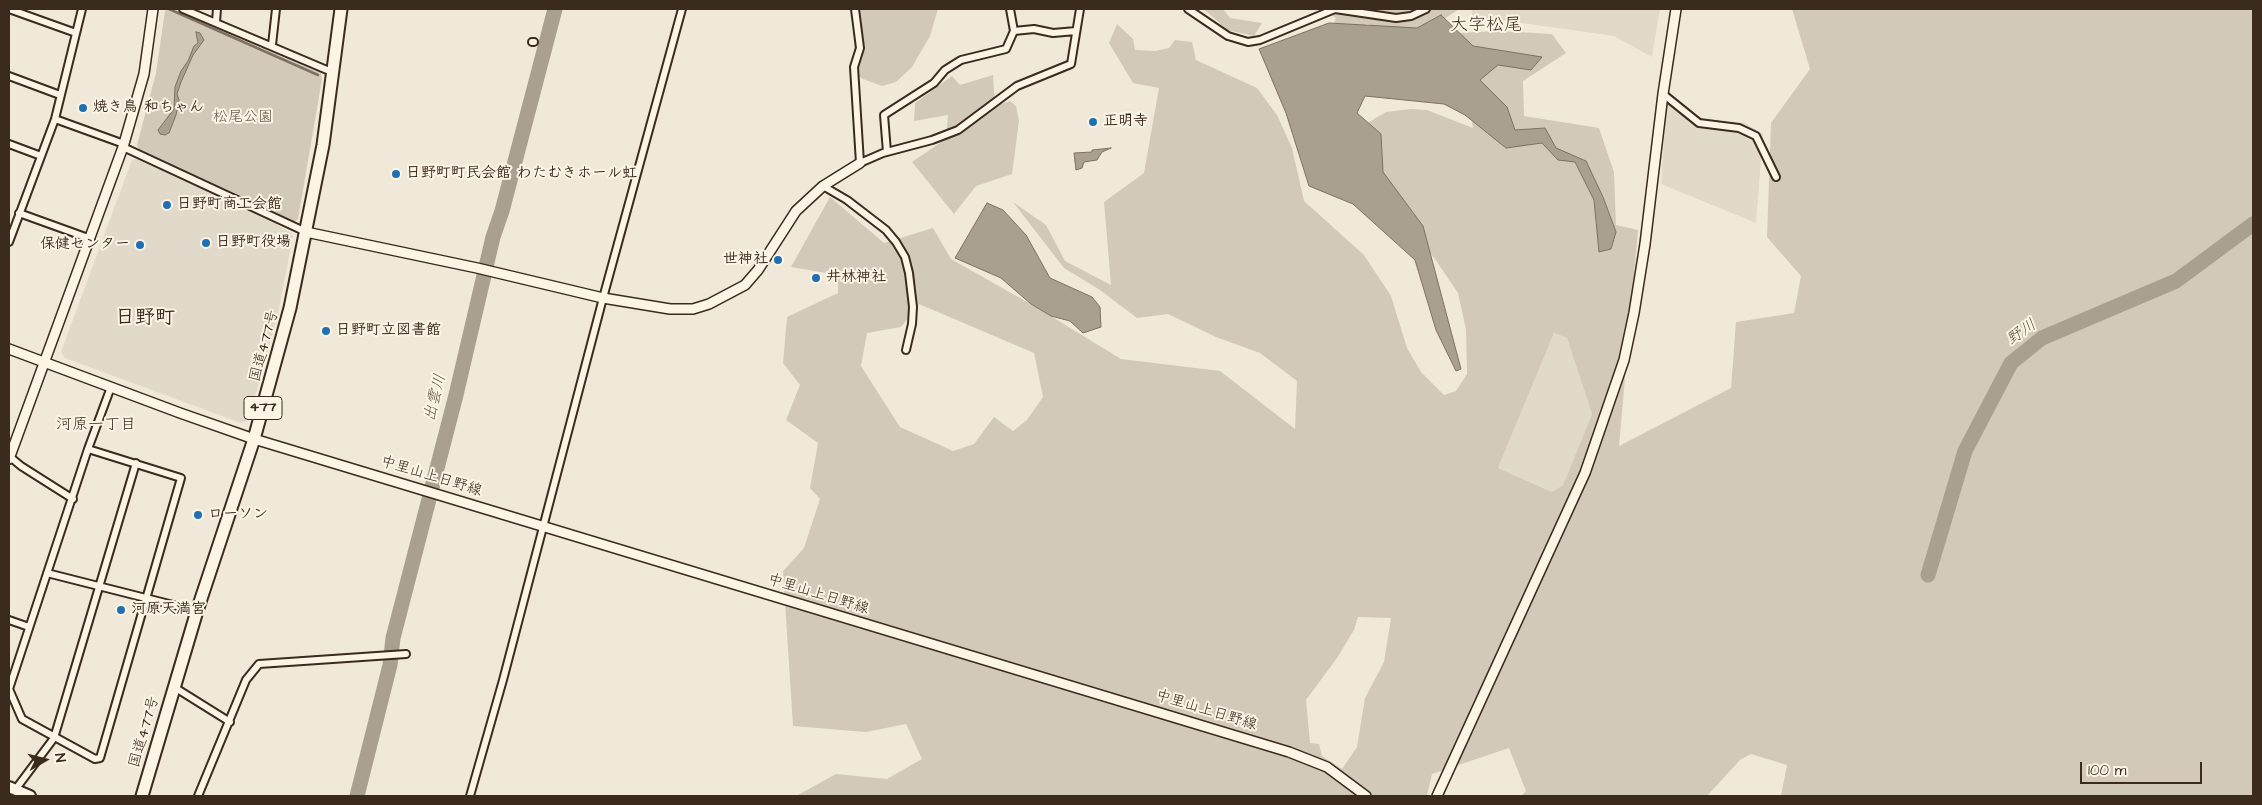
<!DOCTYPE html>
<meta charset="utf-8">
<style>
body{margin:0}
#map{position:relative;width:2262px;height:805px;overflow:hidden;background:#f0e9d9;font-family:"Architects Daughter",sans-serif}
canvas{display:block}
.frame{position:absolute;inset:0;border:10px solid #3b2a1e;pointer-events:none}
.north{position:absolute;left:20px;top:735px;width:50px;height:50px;-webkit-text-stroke:4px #fcf5e5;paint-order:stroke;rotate:82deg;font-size:14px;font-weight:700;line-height:20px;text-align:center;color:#3b2a1e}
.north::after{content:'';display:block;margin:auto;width:18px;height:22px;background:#3b2a1e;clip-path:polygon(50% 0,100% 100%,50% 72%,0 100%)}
.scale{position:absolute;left:2080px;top:762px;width:122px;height:22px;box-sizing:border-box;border:2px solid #3b2a1e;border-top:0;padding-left:6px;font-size:15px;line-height:18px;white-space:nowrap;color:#3b2a1e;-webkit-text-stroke:4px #fcf5e5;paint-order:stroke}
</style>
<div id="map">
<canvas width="2262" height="805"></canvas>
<div class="frame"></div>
<div class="north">N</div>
<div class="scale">100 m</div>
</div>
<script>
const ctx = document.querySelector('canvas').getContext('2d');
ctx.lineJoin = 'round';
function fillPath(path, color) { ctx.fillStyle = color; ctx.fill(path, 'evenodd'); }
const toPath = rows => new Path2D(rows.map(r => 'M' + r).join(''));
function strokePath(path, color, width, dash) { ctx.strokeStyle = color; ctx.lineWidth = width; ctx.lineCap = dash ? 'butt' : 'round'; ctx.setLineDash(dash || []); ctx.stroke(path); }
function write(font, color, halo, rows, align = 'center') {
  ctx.font = font + ' "Architects Daughter","Klee One",sans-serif'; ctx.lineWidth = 4; ctx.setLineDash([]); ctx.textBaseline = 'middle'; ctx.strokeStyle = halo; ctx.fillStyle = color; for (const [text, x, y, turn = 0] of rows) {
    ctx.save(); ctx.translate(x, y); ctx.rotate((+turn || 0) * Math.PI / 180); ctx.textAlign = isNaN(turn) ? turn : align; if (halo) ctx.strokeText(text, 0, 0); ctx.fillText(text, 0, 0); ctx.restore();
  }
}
const built = toPath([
 [1472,9,1660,9,1652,57,1614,36,1472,16],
 [1667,92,1699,123,1728,127,1743,122,1763,134,1756,223,1661,184],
 [136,159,258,214,290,232,293,236,278,313,263,369,248,420,241,423,65,358,61,352,132,160],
 [1554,333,1567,338,1592,414,1563,485,1552,492,1498,468]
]);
const green = toPath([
 [168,9,321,73,322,79,298,219,293,223,139,150,137,145,156,73,165,11],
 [855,9,938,9,930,36,912,67,896,82,882,86,863,79,854,73],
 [1204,9,1223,9,1230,18,1262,23,1254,36,1227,30],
 [1324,9,1459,9,1416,38,1367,24,1343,46,1325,42,1336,18],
 [1792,9,2253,9,2253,796,1781,796,1787,765,1751,754,1740,760,1707,796,1521,796,1526,791,1509,748,1432,774,1427,796,796,796,836,774,887,779,922,759,906,724,866,732,793,726,783,571,804,548,820,499,810,488,818,443,786,420,800,385,783,363,787,317,838,293,838,275,791,267,830,197,884,243,933,228,951,259,1036,307,1121,359,1220,371,1295,429,1297,381,1260,353,1216,337,1168,314,1137,318,1100,290,1064,268,1013,202,1046,225,1065,261,1111,285,1104,202,1144,173,1159,88,1133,83,1109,43,1117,24,1133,39,1135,50,1155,51,1169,48,1175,40,1192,42,1196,60,1257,88,1277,115,1292,148,1304,201,1364,255,1391,296,1407,348,1421,372,1444,395,1456,391,1467,374,1466,330,1458,293,1435,259,1387,196,1359,128,1386,112,1411,109,1427,110,1473,128,1457,33,1499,31,1552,34,1566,53,1523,81,1524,116,1599,128,1614,172,1616,225,1638,230,1619,446,1731,388,1736,322,1794,313,1801,276,1767,237,1771,123,1810,69],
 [919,304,1034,353,1043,397,1027,420,1013,431,994,417,974,444,953,451,900,427,861,366,867,333,901,327],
 [1554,333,1567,338,1592,414,1563,485,1552,492,1498,468],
 [1358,617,1391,618,1384,662,1365,698,1357,747,1342,769,1322,756,1319,744,1310,743,1306,700,1337,658,1354,630],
 [993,75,995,106,1010,101,1016,106,1019,121,1012,174,976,186,954,214,912,162,946,139,948,115,914,121,915,103,952,76,960,85]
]);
const water = toPath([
 [1441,15,1473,46,1542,57,1531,70,1498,65,1480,80,1507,107,1515,130,1545,128,1556,148,1586,161,1603,197,1616,232,1611,249,1599,252,1594,200,1575,162,1558,160,1542,143,1506,148,1465,115,1444,104,1365,96,1357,113,1381,134,1383,172,1423,226,1461,369,1456,371,1436,330,1415,260,1353,204,1309,186,1286,113,1259,49,1329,23,1417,28,1441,15],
 [196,32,200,33,204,40,193,55,181,82,177,94,179,100,176,115,169,133,165,135,160,134,158,130,174,109,175,87,181,71,188,61,194,46,198,43,196,32],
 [1111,148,1102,152,1097,160,1084,162,1082,168,1076,170,1074,153,1092,152,1092,150,1111,148],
 [987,203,1003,210,1026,235,1050,278,1092,297,1100,307,1101,327,1083,333,1070,321,1051,316,1031,304,1001,278,955,258,987,203]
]);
const stream = toPath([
 [169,9,318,75]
]);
const river = toPath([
 [1928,575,1965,451,2011,363,2042,338,2176,281,2253,224],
 [357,796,390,665,393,638,456,395,493,237,502,211,555,9]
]);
const street = toPath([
 [9,9,76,33],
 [183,9,334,73],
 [855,9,860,48,854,67,860,163,883,153,932,140,958,130,1017,86,1071,64,1080,9],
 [1188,9,1228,36,1248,42,1260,40,1335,9,1396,18,1411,16,1426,9],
 [216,22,217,9],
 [1014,31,1034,29,1053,33,1076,31],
 [532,42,534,42],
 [272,45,276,9],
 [9,76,60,95],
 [1663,94,1699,123,1739,128,1756,136,1776,177],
 [55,119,124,144],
 [9,144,41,156],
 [123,147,306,232],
 [887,152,884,115,934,83,945,70,961,60,1006,49,1014,31,1010,9],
 [823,186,847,200,886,230,896,242,905,257,909,273,913,307,912,324,906,350],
 [19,213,91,239],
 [9,242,55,119,82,9],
 [88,449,181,478,100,758,95,759,22,719,9,689,88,449,111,387],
 [9,456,21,466,73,499],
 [47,573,197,611],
 [9,620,29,627],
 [174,687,230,722],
 [15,790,54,738,136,463],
 [198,796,246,680,259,664,406,654],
 [470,796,503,680,603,298,682,9]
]);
const secondary = toPath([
 [306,232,477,268,603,298,670,309,693,309,709,304,745,285,758,270,796,211,823,186,860,163],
 [9,349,180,413,254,439,1289,752,1327,767,1366,796],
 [9,459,123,147,144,74,153,9],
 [1437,796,1585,473,1624,360,1634,313,1645,244,1663,94,1676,9]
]);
const primary = toPath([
 [9,787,30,796]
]);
const highway = toPath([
 [142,796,197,611,254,439,290,308,323,145,341,9]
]);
const markers = [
 [83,108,5,"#1f6fb2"],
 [1093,122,5,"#1f6fb2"],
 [396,174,5,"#1f6fb2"],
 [167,205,5,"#1f6fb2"],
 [206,243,5,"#1f6fb2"],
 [140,245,5,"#1f6fb2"],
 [778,260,5,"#1f6fb2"],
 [816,278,5,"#1f6fb2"],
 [326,331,5,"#1f6fb2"],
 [198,515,5,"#1f6fb2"],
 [121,610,5,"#1f6fb2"]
];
const shields = [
 [263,408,38]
];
const shieldNames = [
 ["477",263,408]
];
const poiNames = [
 ["焼き鳥 和ちゃん",93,108],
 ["正明寺",1103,122],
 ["日野町町民会館 わたむきホール虹",406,174],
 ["日野町商工会館",177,205],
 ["日野町役場",216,243],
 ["保健センター",130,245,"right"],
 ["世神社",768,260,"right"],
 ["井林神社",826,278],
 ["日野町立図書館",336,331],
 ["ローソン",208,515],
 ["河原天満宮",131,610]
];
const parkNames = [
 ["松尾公園",243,118]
];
const streetNames = [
 ["国道477号",265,346,-75],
 ["中里山上日野線",431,477,17],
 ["中里山上日野線",818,595,17],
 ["中里山上日野線",1206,711,17],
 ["国道477号",145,732,-74]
];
const waterNames = [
 ["野川",2022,333,-35],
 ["出雲川",436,398,-76]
];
const neighbourhoodNames = [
 ["河原一丁目",96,426]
];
const quarterNames = [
 ["大字松尾",1486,26]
];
const districtNames = [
 ["日野町",145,319]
];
fillPath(built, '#e1d9c9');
fillPath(green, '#d2c9ba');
fillPath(water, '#aaa091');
strokePath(water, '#7e7163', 1);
strokePath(stream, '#7e7163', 2.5);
strokePath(river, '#aaa091', 15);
strokePath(street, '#3b2a1e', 10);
strokePath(secondary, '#3b2a1e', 12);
strokePath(primary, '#3b2a1e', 14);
strokePath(highway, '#3b2a1e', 15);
strokePath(street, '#fcf5e5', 6);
strokePath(secondary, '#fcf5e5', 9);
strokePath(primary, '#fcf5e5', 10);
strokePath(highway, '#fcf5e5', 11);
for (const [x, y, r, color] of markers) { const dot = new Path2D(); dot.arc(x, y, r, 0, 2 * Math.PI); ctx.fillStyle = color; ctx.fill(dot); strokePath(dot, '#fcf5e5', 2); }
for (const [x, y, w] of shields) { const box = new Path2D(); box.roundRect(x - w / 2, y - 11.5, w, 23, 4); ctx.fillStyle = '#fcf5e5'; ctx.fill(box); strokePath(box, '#3b2a1e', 1); }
write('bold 14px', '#3b2a1e', null, shieldNames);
write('bold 15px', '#3b2a1e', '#fcf5e5', poiNames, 'left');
write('15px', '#615245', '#fcf5e5', parkNames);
write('15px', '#3b2a1e', '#fcf5e5', streetNames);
write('italic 16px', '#625346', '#fcf5e5', waterNames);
write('16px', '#3b2a1e', '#fcf5e5', neighbourhoodNames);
write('18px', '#3b2a1e', '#fcf5e5', quarterNames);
write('bold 20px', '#3b2a1e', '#fcf5e5', districtNames);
</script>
